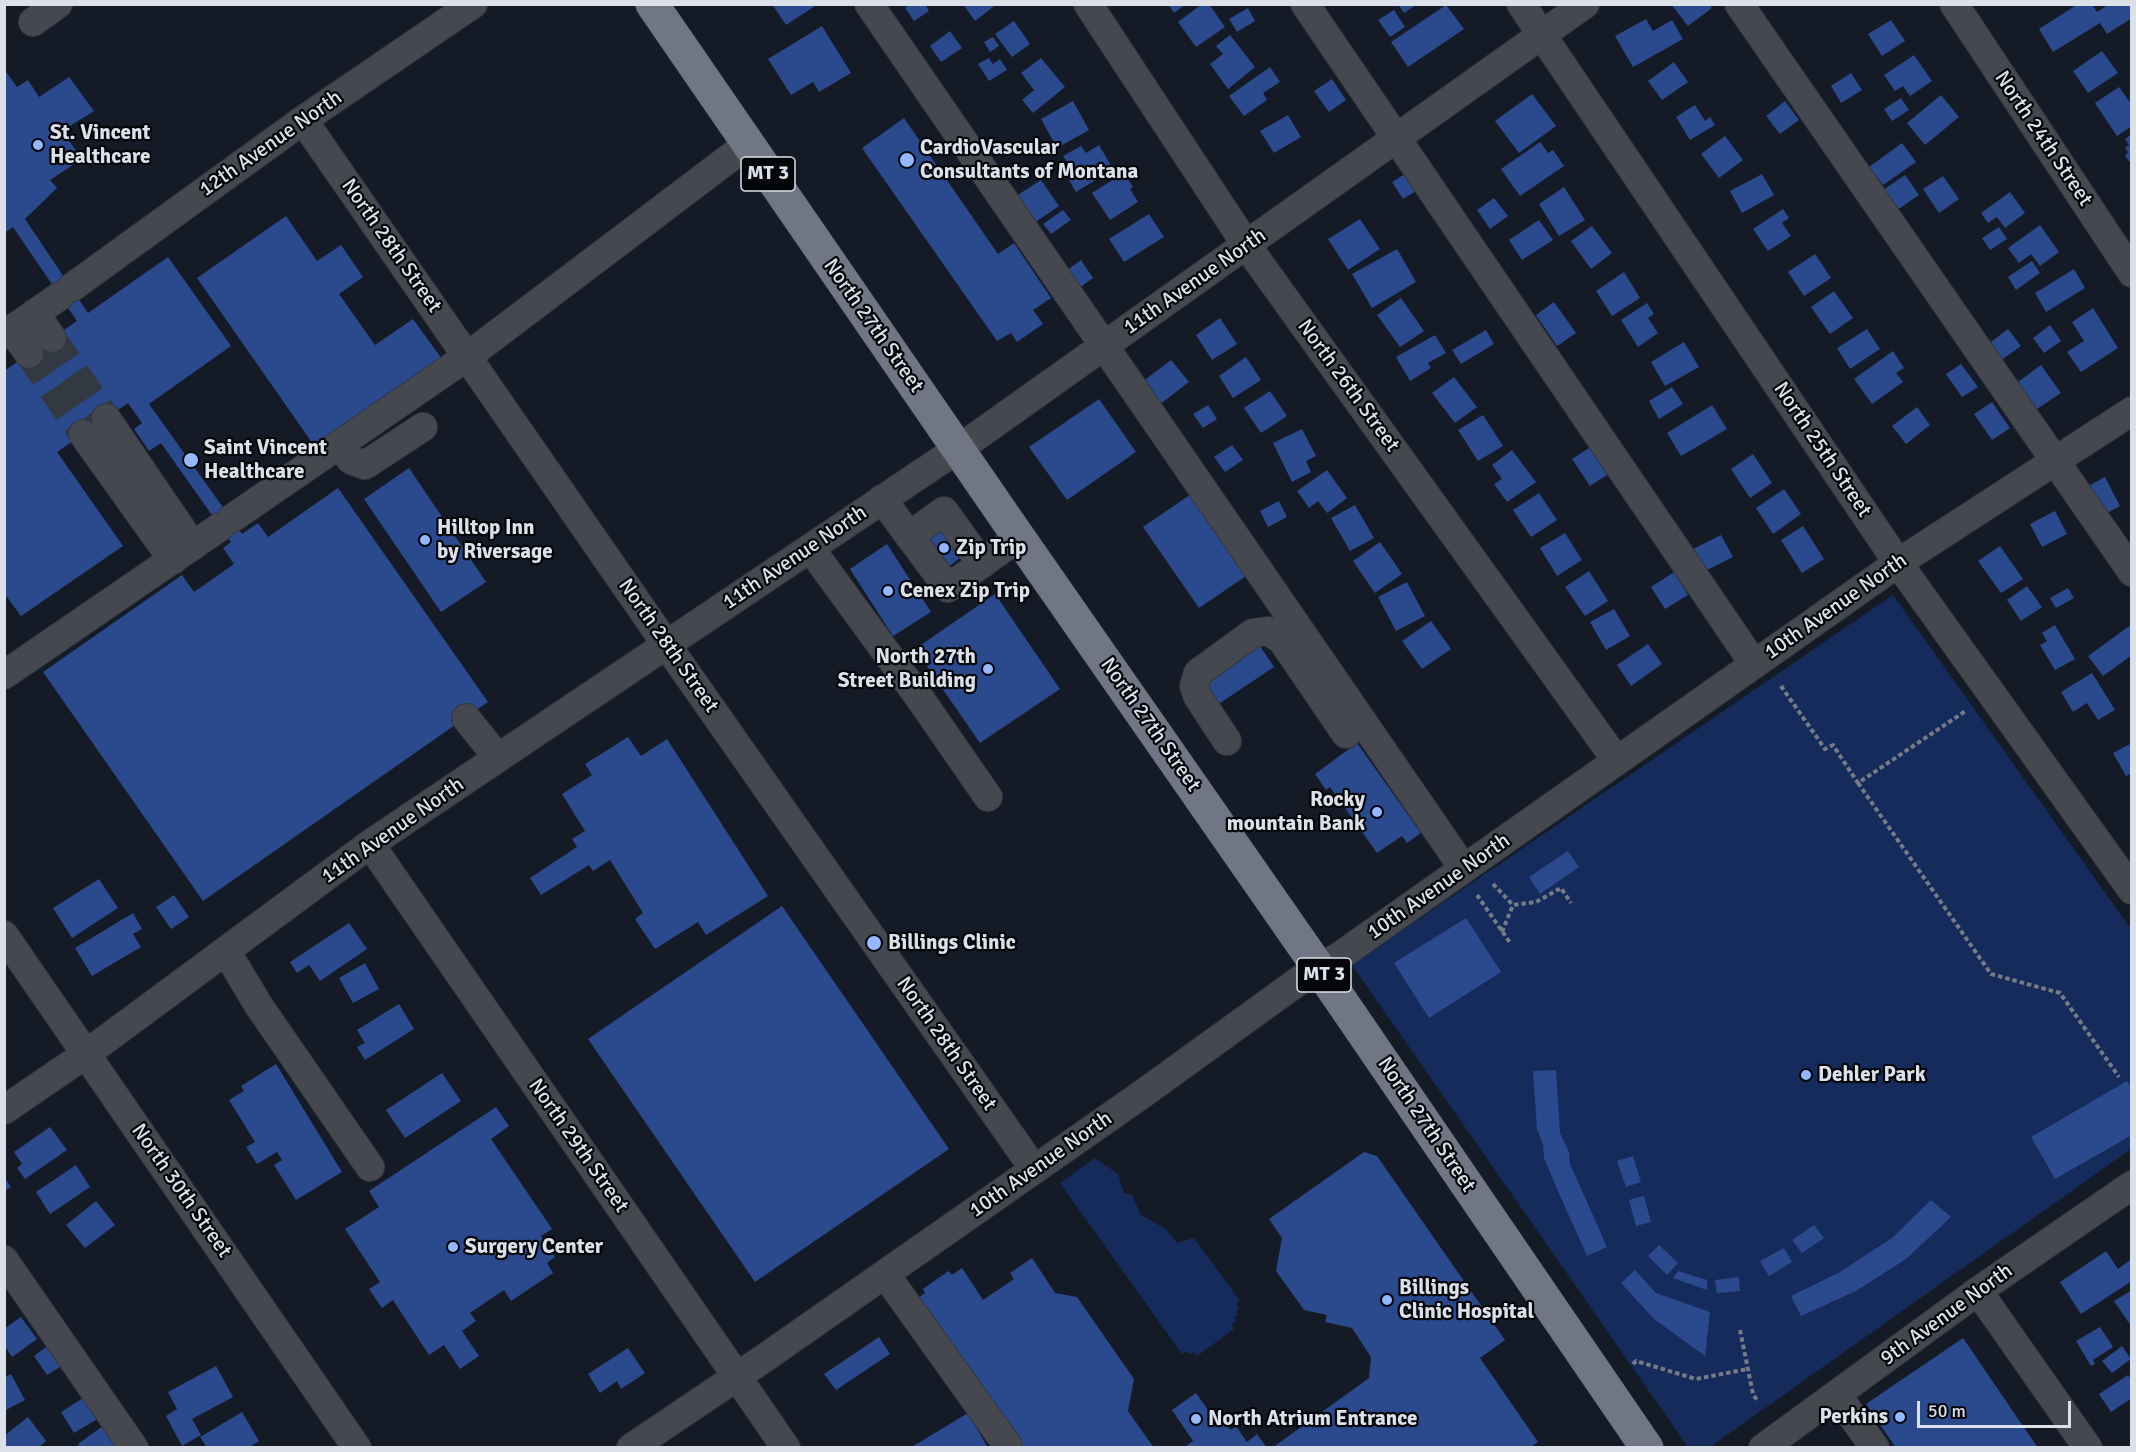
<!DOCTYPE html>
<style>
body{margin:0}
#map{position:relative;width:2136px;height:1452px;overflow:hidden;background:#151b26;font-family:Signika,sans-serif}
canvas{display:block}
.frame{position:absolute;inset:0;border:6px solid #dce1e9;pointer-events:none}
.scale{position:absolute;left:1917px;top:1401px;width:154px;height:27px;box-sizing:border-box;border:3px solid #dce1e9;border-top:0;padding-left:8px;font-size:18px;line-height:21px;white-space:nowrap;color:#dce1e9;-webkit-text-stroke:4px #04060a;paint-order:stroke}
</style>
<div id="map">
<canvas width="2136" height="1452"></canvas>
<div class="frame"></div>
<div class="scale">50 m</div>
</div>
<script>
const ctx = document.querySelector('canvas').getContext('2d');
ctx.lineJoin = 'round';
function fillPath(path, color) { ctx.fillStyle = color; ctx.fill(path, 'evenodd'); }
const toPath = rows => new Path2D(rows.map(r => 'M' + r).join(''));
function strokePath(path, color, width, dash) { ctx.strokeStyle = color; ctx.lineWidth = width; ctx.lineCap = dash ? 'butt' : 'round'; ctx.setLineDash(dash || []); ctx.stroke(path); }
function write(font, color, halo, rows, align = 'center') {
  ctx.font = font + ' Signika,sans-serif'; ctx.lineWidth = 4.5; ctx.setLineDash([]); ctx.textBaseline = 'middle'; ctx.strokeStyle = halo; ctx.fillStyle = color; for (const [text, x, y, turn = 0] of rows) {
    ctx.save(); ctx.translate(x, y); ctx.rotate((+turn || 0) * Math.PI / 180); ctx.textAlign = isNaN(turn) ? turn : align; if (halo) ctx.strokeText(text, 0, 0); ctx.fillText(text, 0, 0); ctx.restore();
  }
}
const green = toPath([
 [1893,595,2131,929,2131,1149,1710,1447,1688,1447,1352,965],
 [1095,1158,1118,1174,1124,1193,1132,1195,1141,1215,1166,1229,1177,1243,1194,1238,1240,1301,1236,1304,1239,1309,1236,1312,1238,1315,1234,1318,1236,1321,1231,1325,1234,1329,1197,1356,1194,1352,1190,1354,1187,1351,1182,1354,1060,1183]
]);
const building = toPath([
 [772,4,818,4,786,25],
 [911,4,925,4,929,11,914,21,905,8],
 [963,4,997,4,975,21],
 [1168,4,1186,4,1174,13],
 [1202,4,1209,4,1225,27,1196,47,1178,22],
 [1398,4,1417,4,1404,13],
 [1671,4,1709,4,1712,8,1688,26],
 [2078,4,2092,4,2097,12,2109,4,2132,4,2132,18,2107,34,2100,23,2053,52,2039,29],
 [1446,5,1464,29,1408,67,1391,42],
 [1248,8,1255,21,1237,32,1229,19],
 [1394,10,1405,27,1390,37,1378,20],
 [1646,19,1653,31,1672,20,1683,39,1633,67,1615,36],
 [1891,20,1905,41,1882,56,1868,34],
 [1014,21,1030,44,1012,57,995,34],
 [822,26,851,73,819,92,813,82,791,95,768,59],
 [950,31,962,48,941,62,930,46],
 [1230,35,1255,67,1228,89,1210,64,1223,54,1216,46],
 [993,37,999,46,990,52,984,42],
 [2102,51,2118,73,2088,93,2073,71],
 [1914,55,1932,81,1910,96,1903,86,1895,91,1884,75],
 [989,58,993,64,1000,59,1007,70,989,81,978,64],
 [1041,58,1065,87,1033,113,1022,100,1034,90,1021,73],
 [1674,62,1688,82,1662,100,1648,81],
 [1270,67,1280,82,1263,93,1267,100,1244,116,1229,96],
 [4,69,17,87,28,80,39,97,69,77,94,111,62,131,82,159,50,180,57,188,25,219,88,313,168,257,231,346,149,404,242,534,258,523,268,537,338,488,488,702,203,901,43,672,182,575,194,592,234,564,223,548,231,542,161,443,149,451,134,429,142,423,128,403,57,452,123,546,21,616,4,593,4,371,77,321,13,227,4,233],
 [1851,73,1862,90,1841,103,1831,86],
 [1332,79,1346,100,1329,112,1314,91],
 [2119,87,2132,105,2132,126,2117,136,2095,103],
 [1532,94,1556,126,1519,153,1495,121],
 [1941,95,1959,117,1925,145,1907,123],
 [1901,98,1909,110,1892,121,1884,109],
 [1073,101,1089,130,1057,148,1041,119],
 [1785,101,1799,120,1780,134,1766,116],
 [1695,105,1705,121,1710,117,1715,125,1690,140,1676,117],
 [1288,115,1301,137,1274,153,1260,131],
 [904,118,998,254,1014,243,1051,298,1033,310,1043,324,1017,342,1011,333,997,341,862,148],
 [2132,134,2132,165,2125,156,2128,152,2125,148,2129,145,2125,139],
 [1725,136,1743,160,1719,178,1701,154],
 [1540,142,1548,153,1553,150,1564,166,1520,196,1501,169],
 [1902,143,1916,162,1883,185,1869,167],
 [1099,145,1113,169,1076,192,1063,170,1070,166,1063,156,1081,146,1086,153],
 [1408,172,1419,189,1403,199,1392,182],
 [1124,173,1133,187,1130,189,1138,202,1110,220,1092,193],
 [1762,174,1774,195,1742,213,1730,191],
 [1905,175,1919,195,1897,210,1883,190],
 [1943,176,1959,199,1939,213,1923,189],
 [1041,180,1059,206,1031,225,1013,198],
 [1564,187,1585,220,1559,236,1539,204],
 [2010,192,2025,213,2005,228,1997,217,1988,223,1981,213],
 [1494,198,1508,216,1490,229,1477,210],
 [1783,209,1789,218,1782,223,1791,236,1768,251,1753,229],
 [1063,210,1071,220,1051,234,1043,224],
 [1149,214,1164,237,1124,262,1109,239],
 [286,216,317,261,341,245,363,277,339,294,375,345,413,319,442,359,315,447,197,278],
 [1360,219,1380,249,1348,270,1328,239],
 [1539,220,1553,240,1522,260,1509,240],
 [2040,225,2059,252,2040,266,2031,254,2019,263,2008,248],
 [1592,226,1612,253,1591,269,1571,241],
 [1999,227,2007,239,1990,250,1982,238],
 [1397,249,1416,282,1372,308,1352,274],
 [1815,254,1831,278,1804,296,1788,272],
 [1081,260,1093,278,1079,288,1066,271],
 [2032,261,2040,273,2016,290,2008,277],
 [2074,269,2085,288,2046,312,2035,293],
 [1624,272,1640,298,1612,316,1596,291],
 [1834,291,1853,318,1830,334,1811,307],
 [1401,298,1424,331,1400,347,1377,315],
 [1554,302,1576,333,1557,346,1536,315],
 [1647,303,1654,314,1648,318,1658,333,1638,347,1621,320],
 [2093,308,2118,348,2081,372,2067,352,2084,341,2072,322],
 [1220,318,1237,344,1212,360,1196,335],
 [2050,325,2061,341,2044,353,2033,338],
 [1867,329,1880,349,1850,369,1837,348],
 [2008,329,2021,346,2000,361,1987,345],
 [1486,330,1494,344,1461,364,1452,350],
 [1435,335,1446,353,1428,363,1431,368,1410,381,1396,357],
 [1684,342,1699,367,1665,386,1651,362],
 [1893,351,1904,368,1896,373,1903,382,1872,404,1854,379],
 [1246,357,1261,380,1233,398,1219,376],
 [1171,360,1189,382,1159,405,1142,382],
 [1961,364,1978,387,1962,397,1946,374],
 [2041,365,2061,393,2037,409,2018,382],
 [1454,377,1477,407,1455,423,1432,393],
 [1672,387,1683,404,1659,419,1649,401],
 [1270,391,1287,416,1261,433,1244,408],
 [1099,399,1136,452,1067,500,1029,447],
 [1992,402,2010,428,1992,440,1974,414],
 [1208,405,1217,419,1203,428,1193,414],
 [1712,405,1727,429,1681,456,1667,433],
 [1917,407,1930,425,1906,444,1892,426],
 [1483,415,1503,446,1478,461,1458,430],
 [1302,429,1316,456,1306,461,1311,472,1292,482,1273,443],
 [1232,445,1243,460,1225,472,1214,457],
 [1592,446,1610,473,1590,486,1572,459],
 [1512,450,1536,482,1507,502,1494,484,1502,479,1492,465],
 [1753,454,1772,483,1750,498,1731,469],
 [409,468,486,582,441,612,364,499],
 [1327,470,1347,498,1327,513,1318,501,1309,508,1297,491],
 [2105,477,2120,506,2103,515,2088,486],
 [1784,489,1801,514,1773,534,1756,508],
 [1197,490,1252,572,1199,608,1143,527],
 [1539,493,1557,520,1531,537,1513,510],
 [1279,501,1287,517,1268,527,1260,511],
 [1355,505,1374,538,1350,551,1331,518],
 [2055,511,2067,534,2042,547,2030,524],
 [1803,526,1824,559,1802,573,1781,540],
 [943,527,964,555,944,570,923,542],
 [1565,533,1582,560,1557,576,1540,548],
 [1721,535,1733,557,1703,572,1691,550],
 [1380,542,1402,574,1375,593,1353,561],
 [887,544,931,612,893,636,850,569],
 [2000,546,2023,579,2001,593,1978,561],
 [1589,571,1608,601,1585,616,1565,587],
 [1674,572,1688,595,1665,609,1651,587],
 [1407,582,1425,616,1396,631,1378,597],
 [2027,586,2042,607,2021,621,2007,600],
 [2068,588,2074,598,2056,608,2050,598],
 [995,594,1060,689,980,743,915,649],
 [1614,609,1630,636,1606,650,1590,622],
 [1431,621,1451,649,1422,669,1402,641],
 [2132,624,2132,655,2103,676,2088,656],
 [2055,625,2075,659,2055,670,2040,645,2047,641,2042,633],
 [1648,644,1662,664,1631,686,1617,665],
 [1260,646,1274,667,1217,705,1203,683],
 [2092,673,2115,710,2098,720,2087,703,2073,712,2061,692],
 [628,737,641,756,667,739,768,896,706,935,698,922,655,949,635,919,643,913,610,860,593,871,589,865,541,895,530,878,577,847,572,839,585,831,562,794,592,775,585,764],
 [1357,743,1421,833,1407,843,1402,836,1377,853,1330,787,1326,790,1315,774],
 [2132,743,2132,773,2126,776,2113,753],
 [1568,851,1579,867,1540,894,1529,877],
 [99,879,118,908,72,938,53,908],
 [174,895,189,917,171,929,156,907],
 [782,906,949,1149,755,1282,588,1039],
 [133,913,142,929,133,934,141,947,92,976,75,948],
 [1466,918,1501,972,1429,1018,1394,963],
 [349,923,367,949,320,981,309,965,297,973,290,962],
 [365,963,379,989,353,1003,339,978],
 [399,1004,414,1029,365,1060,357,1047,365,1043,357,1030],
 [276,1064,342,1172,296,1200,274,1165,282,1160,277,1152,257,1164,246,1147,255,1142,229,1100,244,1091,241,1086],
 [1556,1070,1560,1133,1569,1152,1570,1164,1607,1247,1587,1256,1557,1189,1544,1158,1543,1144,1537,1129,1533,1071],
 [442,1073,461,1101,405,1138,386,1110],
 [2127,1081,2132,1090,2132,1135,2055,1179,2031,1137],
 [496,1107,509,1126,491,1139,552,1229,541,1236,555,1257,547,1263,553,1273,511,1301,504,1290,470,1313,476,1321,462,1331,479,1356,460,1369,444,1345,429,1355,393,1300,382,1308,369,1289,380,1282,345,1229,379,1207,369,1191],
 [50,1127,67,1150,25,1179,17,1168,22,1164,14,1152],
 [1364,1152,1377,1156,1505,1340,1480,1358,1538,1442,1530,1448,1272,1448,1369,1378,1371,1357,1352,1328,1325,1322,1327,1315,1304,1310,1276,1271,1282,1238,1269,1219],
 [1633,1156,1641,1182,1626,1187,1617,1161],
 [76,1165,90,1187,50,1214,36,1192],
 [4,1177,11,1187,4,1191],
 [1644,1196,1651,1222,1636,1226,1629,1200],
 [1931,1200,1951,1217,1906,1259,1856,1291,1801,1316,1791,1296,1840,1272,1892,1238],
 [96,1201,115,1225,85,1248,66,1225],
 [1814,1225,1824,1238,1802,1253,1792,1240],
 [1659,1245,1678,1263,1667,1275,1648,1256],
 [1784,1248,1792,1262,1769,1276,1760,1261],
 [2106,1251,2118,1269,2130,1260,2132,1281,2081,1314,2060,1282],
 [1032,1258,1055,1293,1077,1297,1134,1379,1128,1411,1154,1448,1019,1448,915,1300,925,1293,923,1289,937,1279,949,1271,952,1275,962,1268,983,1300,1014,1279,1010,1273],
 [1635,1270,1656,1293,1710,1312,1705,1356,1654,1319,1621,1283],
 [1678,1271,1707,1280,1707,1290,1673,1278],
 [1739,1277,1740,1291,1717,1293,1715,1280],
 [2132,1290,2132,1321,2129,1323,2114,1301],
 [21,1317,37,1339,12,1357,4,1345,4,1329],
 [2100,1327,2113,1347,2093,1360,2095,1364,2091,1366,2076,1341],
 [879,1337,890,1354,836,1390,824,1374],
 [1963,1338,2038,1448,1896,1448,1866,1404],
 [49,1345,63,1365,47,1375,34,1356],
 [2122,1346,2131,1359,2112,1373,2102,1361],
 [628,1348,645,1373,621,1389,617,1381,600,1393,588,1374],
 [216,1366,233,1397,192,1419,201,1435,182,1446,166,1416,177,1409,168,1392],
 [11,1374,25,1400,4,1411,4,1378],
 [2128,1375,2132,1380,2132,1398,2111,1412,2099,1394],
 [1196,1393,1220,1427,1226,1423,1231,1430,1236,1426,1247,1442,1257,1434,1267,1448,1189,1448,1187,1445,1193,1441,1172,1410],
 [86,1396,99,1418,74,1433,61,1412],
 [242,1412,259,1441,248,1448,207,1448,200,1437],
 [968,1413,988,1448,910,1448],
 [28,1417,46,1441,38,1448,4,1448,4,1436],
 [107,1423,124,1448,80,1448,78,1444]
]);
const minorTunnel = toPath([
 [52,338,106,418],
 [29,354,83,434]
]);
const path = toPath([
 [1781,686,1825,749,1833,745,1858,783,1967,710],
 [1858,783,1991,974,2060,993,2119,1077],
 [1493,884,1513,905,1536,902,1561,888,1571,903],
 [1477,895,1511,944],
 [1502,932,1513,905],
 [1740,1330,1753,1394,1758,1402],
 [1633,1364,1636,1361,1696,1379,1748,1369]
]);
const minor = toPath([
 [869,4,1464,869],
 [1088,4,1247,246,1617,761],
 [1305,4,1754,664],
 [1521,4,1898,563,2132,890],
 [1739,4,2132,572],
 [1954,4,2132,273],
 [33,22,58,4],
 [303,120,666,644,1034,1169],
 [71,288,303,120,473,4],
 [35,313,52,338],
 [12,330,29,354],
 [4,335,60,296],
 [106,418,193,546],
 [83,434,173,560],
 [339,445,351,460,365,465,423,427],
 [882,499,948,588,1019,537],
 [231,519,468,356,748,144],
 [909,536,944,511,982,564],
 [810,548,921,700,988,797],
 [4,675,220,527],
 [466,718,498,758],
 [1227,741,1198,697,1194,686,1198,673,1253,633,1268,631,1282,640,1346,734],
 [370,844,786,1448],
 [4,935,357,1448],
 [226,951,259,1006,370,1167],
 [4,1110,86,1054,370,844,974,438,1585,4],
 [4,1260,134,1448],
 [885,1274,1008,1446],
 [1978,1291,2088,1448],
 [1837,1395,1875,1448],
 [631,1448,766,1357,1141,1095,1318,967,1337,958,1898,563,2132,411],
 [1763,1448,1978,1291,2132,1185]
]);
const major = toPath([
 [652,4,1011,526,1318,967,1647,1448]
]);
const markers = [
 [38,145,6,"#94b7fd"],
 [907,160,8,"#94b7fd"],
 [191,460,8,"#94b7fd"],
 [425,540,6,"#94b7fd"],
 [944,548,6,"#94b7fd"],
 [888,591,6,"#94b7fd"],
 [988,669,6,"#94b7fd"],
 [1377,812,6,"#94b7fd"],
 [874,943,8,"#94b7fd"],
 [1806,1075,6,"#94b7fd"],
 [453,1247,6,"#94b7fd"],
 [1387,1300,6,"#94b7fd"],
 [1900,1417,6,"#94b7fd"],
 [1196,1419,6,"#94b7fd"]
];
const shields = [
 [768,174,54],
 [1324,975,54]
];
const shieldNames = [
 ["MT 3",768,174],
 ["MT 3",1324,975]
];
const poiNames = [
 ["St. Vincent",50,133],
 ["Healthcare",50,157],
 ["CardioVascular",920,148],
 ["Consultants of Montana",920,172],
 ["Saint Vincent",204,448],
 ["Healthcare",204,472],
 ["Hilltop Inn",437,528],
 ["by Riversage",437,552],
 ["Zip Trip",956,548],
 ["Cenex Zip Trip",900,591],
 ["North 27th",976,657,"right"],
 ["Street Building",976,681,"right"],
 ["Rocky",1365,800,"right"],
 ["mountain Bank",1365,824,"right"],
 ["Billings Clinic",888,943],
 ["Dehler Park",1818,1075],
 ["Surgery Center",465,1247],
 ["Billings",1399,1288],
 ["Clinic Hospital",1399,1312],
 ["Perkins",1888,1417,"right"],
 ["North Atrium Entrance",1208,1419]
];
const streetNames = [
 ["North 24th Street",2043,139,56],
 ["12th Avenue North",271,144,-35],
 ["North 28th Street",391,246,55],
 ["11th Avenue North",1195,282,-35],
 ["North 27th Street",873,326,55],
 ["North 26th Street",1348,386,54],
 ["North 25th Street",1822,450,56],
 ["11th Avenue North",795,558,-34],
 ["10th Avenue North",1836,607,-35],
 ["North 28th Street",668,646,55],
 ["North 27th Street",1150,725,55],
 ["11th Avenue North",393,831,-35],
 ["10th Avenue North",1439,887,-35],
 ["North 28th Street",946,1044,55],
 ["North 27th Street",1426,1125,56],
 ["North 29th Street",578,1146,55],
 ["10th Avenue North",1041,1165,-35],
 ["North 30th Street",181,1191,55],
 ["9th Avenue North",1947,1315,-36]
];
fillPath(green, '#152b5b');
fillPath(building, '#2b498d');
strokePath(minorTunnel, '#333943', 28, [28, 14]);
strokePath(minor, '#313741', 30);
strokePath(major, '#313741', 34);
strokePath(path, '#767b85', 4, [4.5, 3]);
strokePath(minor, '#45494f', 28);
strokePath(major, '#707683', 33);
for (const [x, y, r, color] of markers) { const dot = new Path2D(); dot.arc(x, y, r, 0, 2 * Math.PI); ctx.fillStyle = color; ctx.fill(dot); strokePath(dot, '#04060a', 2); }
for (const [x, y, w] of shields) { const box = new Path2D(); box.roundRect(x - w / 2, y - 17, w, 34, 4.5); ctx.fillStyle = '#04060a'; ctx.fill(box); strokePath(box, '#dce1e9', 1.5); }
write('bold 20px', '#dce1e9', null, shieldNames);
write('bold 21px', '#dce1e9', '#04060a', poiNames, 'left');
write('21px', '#dce1e9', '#04060a', streetNames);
</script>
